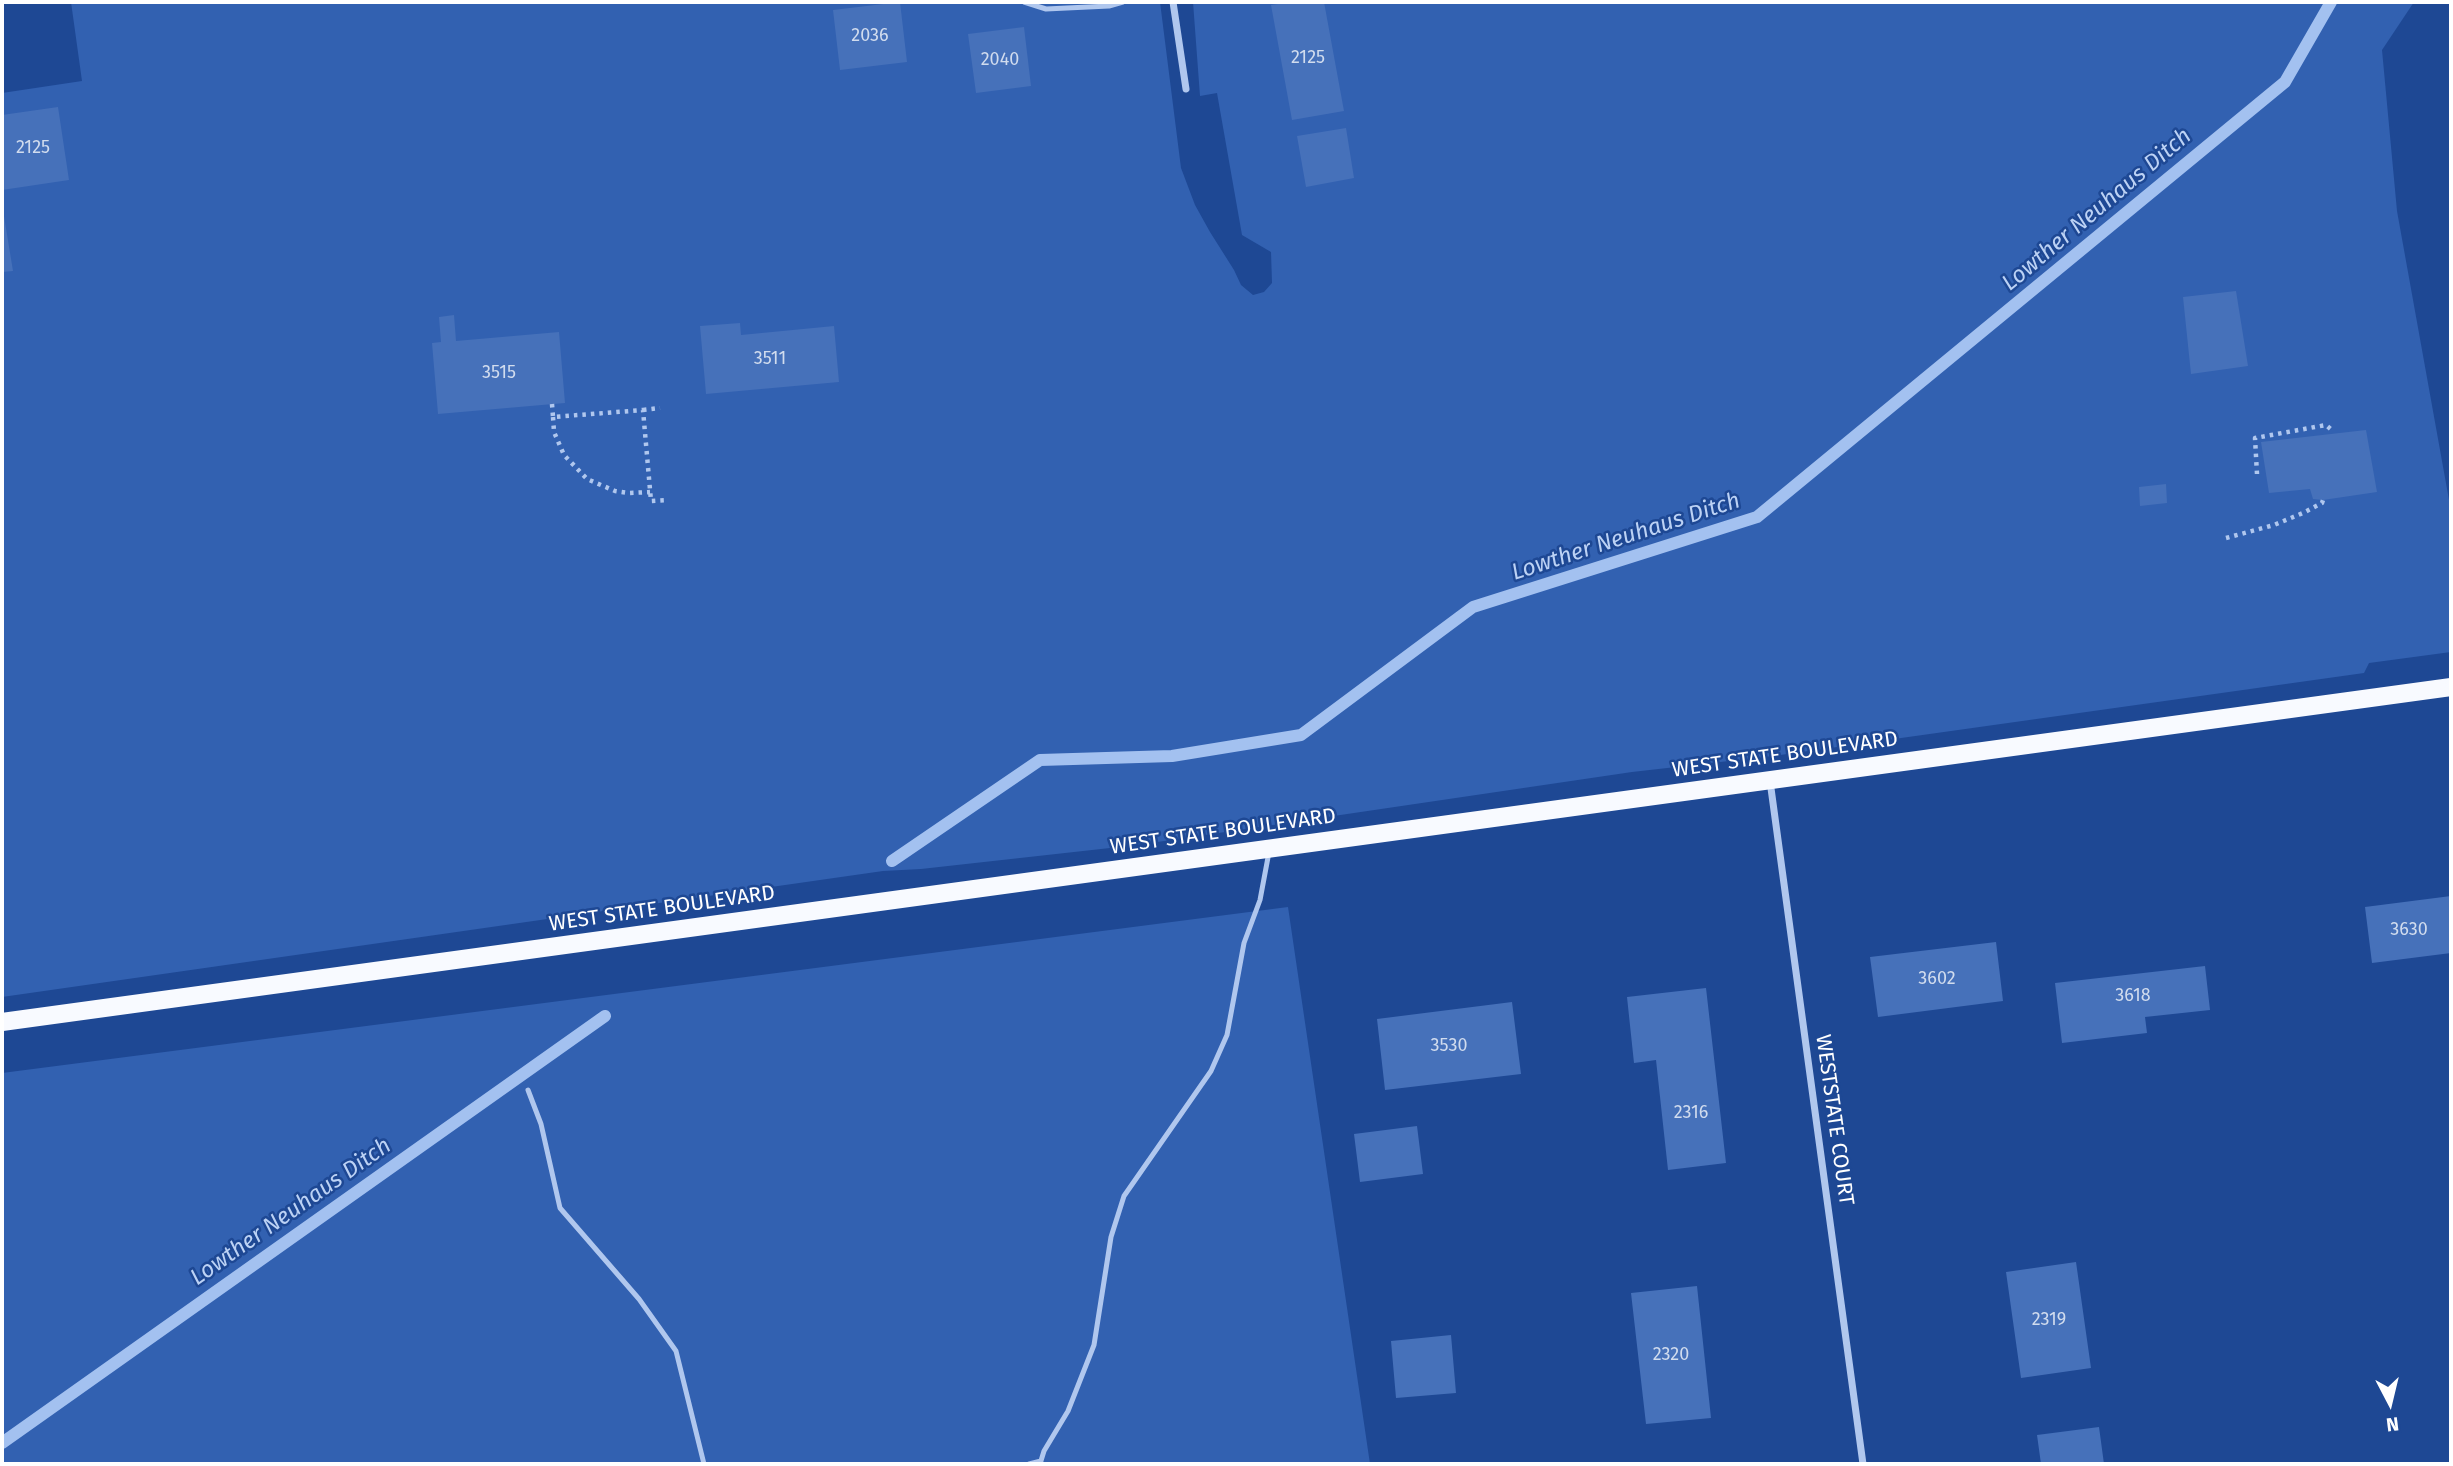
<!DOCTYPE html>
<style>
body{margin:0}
#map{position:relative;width:2453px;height:1466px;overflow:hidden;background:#1e4894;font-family:"Fira Sans",sans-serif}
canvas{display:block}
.frame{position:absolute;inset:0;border:4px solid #fff;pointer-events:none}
.north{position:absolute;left:2355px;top:1368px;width:70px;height:70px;-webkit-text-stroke:5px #1e4894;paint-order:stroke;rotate:173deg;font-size:19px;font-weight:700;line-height:28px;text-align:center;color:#fff}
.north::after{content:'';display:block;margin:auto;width:24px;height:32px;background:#fff;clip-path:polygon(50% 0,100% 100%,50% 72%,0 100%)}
</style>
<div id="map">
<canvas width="2453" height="1466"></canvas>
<div class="frame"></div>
<div class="north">N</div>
</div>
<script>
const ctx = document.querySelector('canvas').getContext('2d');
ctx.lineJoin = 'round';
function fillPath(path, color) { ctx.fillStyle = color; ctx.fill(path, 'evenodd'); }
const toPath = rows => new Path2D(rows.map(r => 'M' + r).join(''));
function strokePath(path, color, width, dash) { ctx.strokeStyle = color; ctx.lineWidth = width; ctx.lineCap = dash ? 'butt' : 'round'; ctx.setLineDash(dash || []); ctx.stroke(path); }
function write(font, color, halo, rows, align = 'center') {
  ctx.font = font + ' "Fira Sans",sans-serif'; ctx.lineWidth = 5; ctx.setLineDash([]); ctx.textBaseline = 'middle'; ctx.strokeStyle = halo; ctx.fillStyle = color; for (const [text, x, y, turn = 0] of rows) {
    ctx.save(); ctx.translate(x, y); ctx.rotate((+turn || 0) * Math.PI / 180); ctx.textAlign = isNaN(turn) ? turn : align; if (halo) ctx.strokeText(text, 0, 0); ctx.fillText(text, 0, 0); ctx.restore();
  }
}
const green = toPath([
 [71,2,1160,2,1181,168,1195,205,1210,232,1234,270,1241,285,1253,295,1264,292,1272,283,1271,252,1242,235,1217,93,1200,96,1193,2,2414,2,2382,50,2397,211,2451,511,2451,652,2369,663,2364,673,1773,756,1632,772,1137,845,921,869,883,871,2,997,2,93,82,81],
 [1288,907,1370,1464,2,1464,2,1073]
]);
const stream = toPath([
 [892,861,1040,760,1172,756,1301,735,1473,607,1757,517,2285,82,2331,2],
 [2,1443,605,1016]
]);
const building = toPath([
 [900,2,907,62,840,70,833,10],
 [1291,2,1324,2,1344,111,1292,120,1271,5],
 [1024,27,1031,86,976,93,968,34],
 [58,107,69,180,2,190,2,115],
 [1346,128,1354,178,1306,187,1297,136],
 [3,210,13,271,2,272,2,211],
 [2236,291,2248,366,2191,374,2183,297],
 [454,315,456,341,559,332,565,403,438,414,432,343,441,342,439,317],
 [740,323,741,335,834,326,839,382,706,394,700,326],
 [2366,430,2377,492,2323,500,2313,499,2310,489,2269,493,2261,442],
 [2166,484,2167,503,2140,506,2139,487],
 [2451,896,2451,953,2372,963,2365,907],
 [1996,942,2003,1001,1878,1017,1870,957],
 [2205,966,2210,1010,2145,1017,2147,1033,2062,1043,2055,983],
 [1706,988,1726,1163,1668,1170,1656,1060,1634,1063,1627,997],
 [1512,1002,1521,1074,1385,1090,1377,1019],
 [1417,1126,1423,1174,1360,1182,1354,1134],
 [2076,1262,2091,1368,2021,1378,2006,1272],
 [1697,1286,1711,1418,1646,1424,1631,1293],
 [1451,1335,1456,1393,1396,1398,1391,1341],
 [2099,1427,2104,1464,2041,1464,2037,1435]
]);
const path = toPath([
 [552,404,553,417,643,410,651,501,668,500],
 [643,410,660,408],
 [553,417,554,432,564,455,587,479,615,491,629,493,650,492],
 [2257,474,2255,438,2326,425,2334,432],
 [2226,538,2274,525,2303,513,2322,503,2323,500]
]);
const service = toPath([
 [1024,2,1046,9,1109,6,1123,2],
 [528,1090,541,1124,560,1208,639,1299,676,1351,704,1464],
 [1029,1464,1041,1461],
 [1040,1464,1044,1451,1068,1411,1094,1345,1111,1237,1124,1196,1211,1071,1227,1035,1244,943,1260,900,1269,852]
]);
const minor = toPath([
 [1173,2,1186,89],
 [1770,781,1863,1464]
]);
const primary = toPath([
 [2,1022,2451,687]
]);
const numberNames = [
 ["2036",870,36],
 ["2125",1308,58],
 ["2040",1000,60],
 ["2125",33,148],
 ["3511",770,359],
 ["3515",499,373],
 ["3630",2409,930],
 ["3602",1937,979],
 ["3618",2133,996],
 ["3530",1449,1046],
 ["2316",1691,1113],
 ["2319",2049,1320],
 ["2320",1671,1355]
];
const streetNames = [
 ["WEST STATE BOULEVARD",1785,755,-8],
 ["WEST STATE BOULEVARD",1223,832,-8],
 ["WEST STATE BOULEVARD",662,909,-8],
 ["WESTSTATE COURT",1834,1120,82]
];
const waterNames = [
 ["Lowther Neuhaus Ditch",2097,210,-40],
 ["Lowther Neuhaus Ditch",1626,537,-18],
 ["Lowther Neuhaus Ditch",291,1212,-35]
];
fillPath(green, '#3261b1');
strokePath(stream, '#a3c1f0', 12);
fillPath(building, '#4671ba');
strokePath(path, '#b0c7ee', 4.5, [3.5, 5]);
strokePath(service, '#b0c7ee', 5);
strokePath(minor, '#b0c7ee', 7);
strokePath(primary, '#f8faff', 18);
write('18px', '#d1dcee', null, numberNames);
write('21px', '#fff', '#1e4894', streetNames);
write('italic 23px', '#bcd2f5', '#1e4894', waterNames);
</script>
